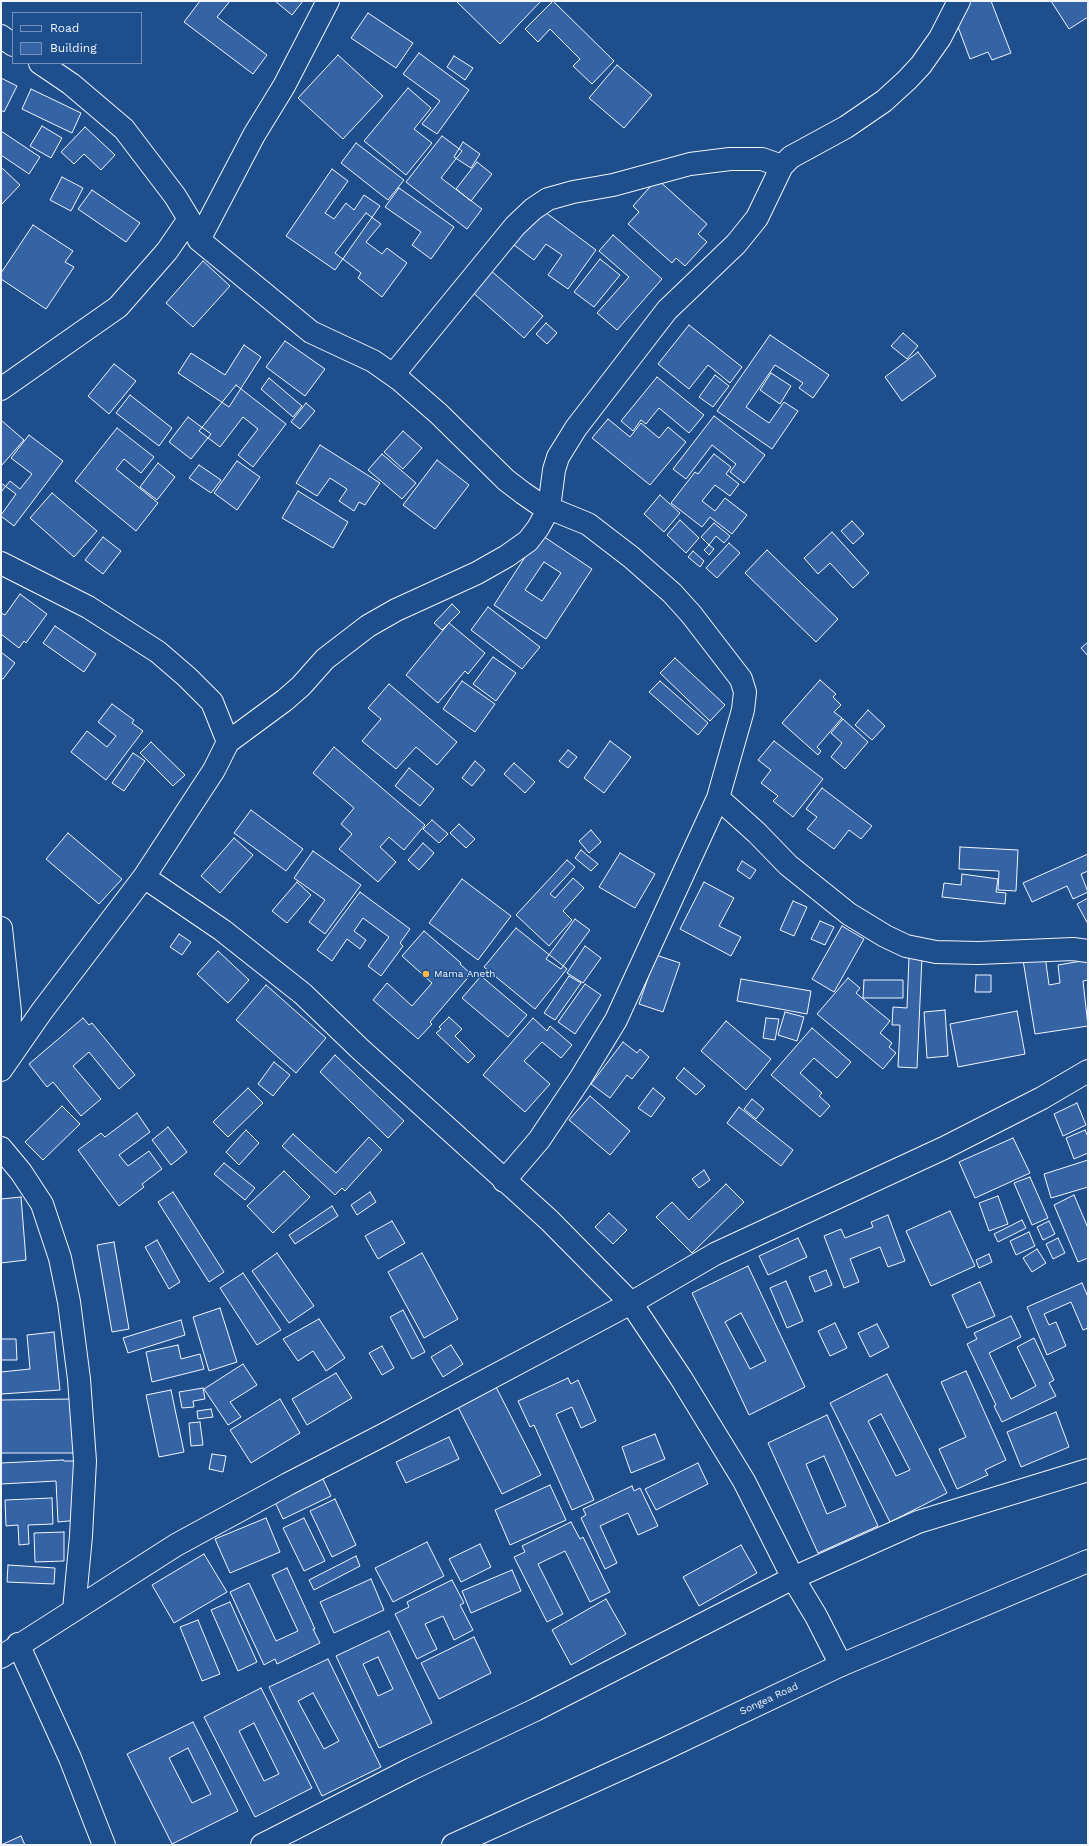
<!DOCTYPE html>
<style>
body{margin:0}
#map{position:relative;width:1089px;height:1846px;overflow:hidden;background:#1f4e8c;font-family:"Work Sans",sans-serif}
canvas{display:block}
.frame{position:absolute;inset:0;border:2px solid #f2f6ff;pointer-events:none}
.legend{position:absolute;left:12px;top:12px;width:130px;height:52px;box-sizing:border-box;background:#1f4e8c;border:1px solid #7391ba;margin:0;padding:5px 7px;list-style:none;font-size:12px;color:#f2f6ff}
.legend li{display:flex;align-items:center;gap:8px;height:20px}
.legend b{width:20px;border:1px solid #7391ba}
</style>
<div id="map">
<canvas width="1089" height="1846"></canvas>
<div class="frame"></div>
<ul class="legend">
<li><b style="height:5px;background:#1f4e8c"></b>Road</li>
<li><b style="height:11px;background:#3563a3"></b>Building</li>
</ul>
</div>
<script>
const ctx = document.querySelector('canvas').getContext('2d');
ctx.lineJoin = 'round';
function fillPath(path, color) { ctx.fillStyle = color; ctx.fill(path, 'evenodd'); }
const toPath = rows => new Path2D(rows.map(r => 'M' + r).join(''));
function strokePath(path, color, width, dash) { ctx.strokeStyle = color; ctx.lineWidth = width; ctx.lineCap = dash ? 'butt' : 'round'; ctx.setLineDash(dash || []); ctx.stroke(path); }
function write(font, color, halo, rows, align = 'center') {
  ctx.font = font + ' "Work Sans",sans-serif'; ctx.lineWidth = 3; ctx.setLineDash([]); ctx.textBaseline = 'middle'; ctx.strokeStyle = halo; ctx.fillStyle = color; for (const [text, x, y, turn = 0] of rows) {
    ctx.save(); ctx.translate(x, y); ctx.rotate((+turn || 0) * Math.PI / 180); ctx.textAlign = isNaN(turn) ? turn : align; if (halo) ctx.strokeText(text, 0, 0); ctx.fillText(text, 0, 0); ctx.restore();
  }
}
const building = toPath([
 [200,1,230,1,217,17,267,55,253,74,184,22,200,1],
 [275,1,303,1,292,15,275,1],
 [456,1,541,1,500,44,456,1],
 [553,1,614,61,592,84,573,66,580,59,550,29,538,42,525,29,553,1],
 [968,1,991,1,1011,53,992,60,988,52,970,59,951,8,968,1],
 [1051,1,1088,1,1088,17,1069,29,1051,1],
 [368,13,413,43,396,68,351,38,368,13],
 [419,53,469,90,437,134,422,124,440,101,403,74,419,53],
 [338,55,383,96,343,139,298,98,338,55],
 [454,56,473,68,465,80,447,67,454,56],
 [617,65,652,95,624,128,589,98,617,65],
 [1,78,17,86,4,112,1,110,1,78],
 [408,88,431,108,414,129,432,143,406,175,364,141,408,88],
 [31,89,81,113,72,133,22,109,31,89],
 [42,126,62,138,51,158,30,146,42,126],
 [85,127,115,155,101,170,84,154,74,164,61,152,85,127],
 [1,131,40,157,29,174,1,155,1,131],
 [442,136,462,151,441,178,482,209,467,229,406,182,442,136],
 [463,142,480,154,471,168,454,157,463,142],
 [356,143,404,180,388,200,341,163,356,143],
 [477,162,492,174,471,201,456,189,477,162],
 [1,167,20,185,1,205,1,167],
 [332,169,348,181,325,213,334,219,346,203,354,210,364,195,380,206,335,270,286,236,332,169],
 [62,177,83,188,71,211,50,200,62,177],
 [657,179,707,224,698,234,707,242,685,266,676,258,672,263,628,224,639,212,633,206,657,179],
 [399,188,454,227,431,259,412,245,421,232,385,207,399,188],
 [92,190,140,223,126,242,78,209,92,190],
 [541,209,596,250,568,289,548,275,562,255,546,244,534,260,514,245,541,209],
 [366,213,381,224,366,242,382,254,387,248,407,263,382,297,358,278,361,273,335,253,366,213],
 [33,225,73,251,65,262,74,267,46,309,1,279,1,273,33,225],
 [613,235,662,279,617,330,597,313,629,277,599,251,613,235],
 [600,259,620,275,594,307,574,292,600,259],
 [203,261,230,286,193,327,166,303,203,261],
 [489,269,543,316,524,338,470,290,489,269],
 [546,323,557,333,547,344,536,334,546,323],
 [689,325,742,367,730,383,708,365,689,389,658,364,689,325],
 [903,333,918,346,907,359,891,346,903,333],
 [770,335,829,375,813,398,799,388,803,383,775,365,746,407,769,423,784,402,798,411,772,449,717,411,770,335],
 [285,341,325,369,305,396,266,367,285,341],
 [244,345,261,357,229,407,178,373,191,353,225,375,244,345],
 [918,352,936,376,902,401,885,377,918,352],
 [114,364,136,381,109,414,88,396,114,364],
 [771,373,791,386,780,404,760,390,771,373],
 [715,375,729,386,713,407,699,397,715,375],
 [657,377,704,415,689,433,659,408,646,424,641,420,633,431,621,421,657,377],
 [269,378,302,406,293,417,261,389,269,378],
 [236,385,286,424,253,467,238,455,258,429,243,417,220,447,199,431,236,385],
 [130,395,172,428,159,446,116,413,130,395],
 [306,403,315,411,300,429,291,422,306,403],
 [714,416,765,455,744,483,730,472,736,464,712,445,686,479,673,469,714,416],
 [188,417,211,434,191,459,169,442,188,417],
 [608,419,630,437,641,423,659,438,668,427,686,442,650,485,592,438,608,419],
 [1,420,24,440,1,466,1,420],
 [117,428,154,457,141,473,124,459,116,469,158,503,136,531,75,481,117,428],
 [403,431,422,448,403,469,384,452,403,431],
 [29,435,63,461,14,526,1,516,1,492,10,481,20,489,32,474,11,458,29,435],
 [320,445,380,483,365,505,359,502,354,511,339,501,347,489,330,478,317,496,296,483,320,445],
 [382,454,416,483,402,499,368,470,382,454],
 [714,454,731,467,726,474,739,484,730,496,715,485,702,501,715,511,725,498,747,515,732,534,710,517,702,527,671,503,695,472,698,474,714,454],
 [437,460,469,485,435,529,403,505,437,460],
 [237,461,260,477,237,510,214,493,237,461],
 [158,463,175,477,157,500,140,487,158,463],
 [199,465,221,480,211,493,189,478,199,465],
 [1,483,16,494,1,515,1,483],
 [298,491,348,522,333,548,282,518,298,491],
 [52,493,97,531,74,557,30,518,52,493],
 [660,495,680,513,664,532,644,514,660,495],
 [680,520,699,538,686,553,667,535,680,520],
 [852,521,864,534,853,544,841,531,852,521],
 [714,523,730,536,724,543,716,536,709,545,701,537,714,523],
 [832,532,869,573,853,588,830,563,818,574,804,558,832,532],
 [540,534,592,569,546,639,494,605,540,534],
 [544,562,561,573,542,601,525,590,544,562],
 [103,537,121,551,103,574,85,560,103,537],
 [729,543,740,553,717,578,706,568,729,543],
 [709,545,714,549,709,555,704,550,709,545],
 [767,550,838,619,816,642,745,573,767,550],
 [693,551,704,561,700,567,688,557,693,551],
 [20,594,47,614,26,643,24,641,19,648,1,634,1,613,5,615,20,594],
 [452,604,460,612,442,630,434,623,452,604],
 [488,607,540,647,522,669,471,630,488,607],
 [449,623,485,653,468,674,465,671,438,703,406,675,449,623],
 [55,626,96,654,84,672,43,643,55,626],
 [1088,642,1088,656,1081,648,1088,642],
 [1,652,15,663,3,679,1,678,1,652],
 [493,657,516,673,496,701,473,684,493,657],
 [675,658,725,705,710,721,660,673,675,658],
 [820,680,836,694,833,697,841,705,834,712,842,718,817,747,821,751,818,755,782,723,820,680],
 [462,681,495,704,475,732,443,709,462,681],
 [660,681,708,723,698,735,649,692,660,681],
 [389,684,457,742,437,765,416,747,396,769,362,741,381,719,368,708,389,684],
 [112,704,134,720,132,723,143,731,106,780,71,752,87,731,107,747,116,736,98,722,112,704],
 [868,710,885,726,872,740,855,725,868,710],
 [843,719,868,742,845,769,831,757,842,743,831,733,843,719],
 [610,741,631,757,604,793,584,778,610,741],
 [774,741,823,779,793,817,773,801,778,796,761,783,771,770,758,760,774,741],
 [151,742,185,775,173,786,140,753,151,742],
 [334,747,425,825,404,850,389,837,380,847,396,862,378,882,339,849,352,834,341,824,354,808,313,773,334,747],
 [568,750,577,757,568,768,559,761,568,750],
 [133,753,145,761,124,791,112,783,133,753],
 [475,761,485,770,472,786,462,778,475,761],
 [514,763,535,782,525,793,504,774,514,763],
 [409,768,434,789,420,806,395,786,409,768],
 [822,788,872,826,861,839,849,830,834,849,807,829,817,817,806,809,822,788],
 [251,810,303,849,286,871,234,833,251,810],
 [432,820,448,834,439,843,423,829,432,820],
 [459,824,475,839,466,848,450,833,459,824],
 [591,830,601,842,589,853,579,841,591,830],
 [68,833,122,879,99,904,46,859,68,833],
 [234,838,253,855,220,893,201,876,234,838],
 [423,843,434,853,419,870,408,860,423,843],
 [960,847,1018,850,1016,891,998,890,999,871,959,869,960,847],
 [581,850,598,864,591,871,575,858,581,850],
 [313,851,361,885,325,934,309,922,325,900,294,878,313,851],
 [620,853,655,874,635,908,599,887,620,853],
 [1088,854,1088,871,1081,874,1088,892,1073,899,1067,886,1032,902,1023,883,1088,854],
 [567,860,575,867,550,894,555,898,573,878,584,888,563,911,572,920,549,946,516,915,567,860],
 [742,861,756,870,750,879,737,870,742,861],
 [962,874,998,879,996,892,1006,893,1005,904,942,897,944,883,961,885,962,874],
 [462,879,511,916,478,960,429,923,462,879],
 [297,882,311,895,287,923,272,911,297,882],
 [704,882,734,898,719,926,741,937,731,956,680,929,704,882],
 [360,892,410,929,400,943,403,946,381,976,368,966,389,937,363,918,354,931,366,940,360,949,347,939,332,961,317,950,360,892],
 [1088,898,1088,924,1077,904,1088,898],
 [793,901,807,907,794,936,780,930,793,901],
 [575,919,590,930,561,969,546,959,575,919],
 [820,921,834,927,825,945,811,939,820,921],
 [842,926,864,939,834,992,812,979,842,926],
 [516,928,567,969,535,1009,484,967,516,928],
 [424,931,461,963,460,964,471,974,430,1022,432,1024,418,1039,373,1000,387,983,412,1006,432,983,402,956,424,931],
 [179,934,191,942,182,955,170,947,179,934],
 [585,946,601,958,583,983,567,973,585,946],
 [218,951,249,980,228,1003,197,974,218,951],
 [656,955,680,963,663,1012,639,1004,656,955],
 [1045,956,1049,985,1060,983,1058,965,1088,960,1088,980,1083,981,1088,1026,1035,1034,1023,960,1045,956],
 [909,957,922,957,917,1068,898,1067,900,1025,892,1025,893,1007,907,1008,909,957],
 [976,975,991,975,991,992,975,992,976,975],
 [481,976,527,1015,508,1037,462,998,481,976],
 [569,976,581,983,555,1020,544,1013,569,976],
 [848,978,860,988,856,993,890,1021,880,1033,892,1043,889,1047,896,1053,883,1069,817,1014,848,978],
 [741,979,811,991,807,1014,737,1001,741,979],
 [864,980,903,980,903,998,863,998,864,980],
 [585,984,601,995,575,1034,558,1022,585,984],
 [266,985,326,1038,296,1073,236,1020,266,985],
 [945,1010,948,1056,927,1058,924,1012,945,1010],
 [1017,1011,1025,1054,958,1067,950,1024,1017,1011],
 [785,1012,804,1017,797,1041,778,1035,785,1012],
 [449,1017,462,1029,455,1036,475,1056,468,1063,436,1033,441,1029,439,1027,449,1017],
 [83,1018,89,1025,92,1023,135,1075,119,1089,89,1052,73,1066,101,1099,81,1116,53,1082,47,1087,29,1064,83,1018],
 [533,1018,547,1031,550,1026,572,1045,561,1058,542,1042,524,1061,550,1084,525,1112,483,1075,533,1018],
 [766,1018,779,1019,775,1040,763,1038,766,1018],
 [726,1021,771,1059,746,1090,701,1051,726,1021],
 [812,1028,851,1062,837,1078,814,1058,800,1073,822,1093,819,1096,830,1106,820,1117,771,1075,812,1028],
 [623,1042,637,1053,640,1049,649,1057,632,1079,627,1075,610,1098,591,1084,623,1042],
 [335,1055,404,1121,388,1138,320,1072,335,1055],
 [274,1062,290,1075,273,1096,258,1084,274,1062],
 [684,1068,705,1086,696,1095,676,1078,684,1068],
 [248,1088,263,1103,228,1137,213,1122,248,1088],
 [653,1088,665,1098,651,1117,638,1108,653,1088],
 [590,1096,630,1131,610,1155,569,1120,590,1096],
 [752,1099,764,1109,756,1119,744,1109,752,1099],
 [1077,1103,1086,1125,1063,1136,1054,1114,1077,1103],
 [62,1106,80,1124,43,1160,25,1142,62,1106],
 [739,1107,793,1150,781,1166,727,1123,739,1107],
 [137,1113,150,1132,119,1155,128,1166,149,1151,162,1169,142,1184,144,1187,119,1206,78,1150,101,1133,105,1137,137,1113],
 [168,1127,187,1152,171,1165,152,1140,168,1127],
 [246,1130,259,1143,239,1165,226,1152,246,1130],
 [1085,1130,1088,1137,1088,1153,1074,1159,1066,1138,1085,1130],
 [293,1134,336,1173,369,1137,382,1150,345,1191,342,1188,335,1195,282,1146,293,1134],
 [1013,1138,1030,1173,975,1198,959,1162,1013,1138],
 [1088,1160,1088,1187,1051,1198,1044,1174,1088,1160],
 [224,1163,255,1188,245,1200,214,1174,224,1163],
 [704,1170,710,1180,699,1188,692,1179,704,1170],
 [284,1171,310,1197,273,1233,247,1206,284,1171],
 [1030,1177,1048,1218,1032,1225,1014,1183,1030,1177],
 [726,1184,744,1202,692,1253,656,1217,672,1202,689,1220,726,1184],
 [173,1192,224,1272,209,1282,158,1202,173,1192],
 [370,1192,376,1202,357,1215,351,1205,370,1192],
 [1074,1195,1088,1228,1088,1258,1078,1262,1054,1205,1074,1195],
 [998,1196,1008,1224,989,1231,979,1203,998,1196],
 [21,1197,26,1260,1,1263,1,1199,21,1197],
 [332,1206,338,1216,295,1244,289,1235,332,1206],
 [950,1211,975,1266,931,1286,906,1231,950,1211],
 [609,1213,627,1230,613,1244,595,1227,609,1213],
 [888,1215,905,1261,888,1267,880,1247,850,1259,859,1282,844,1288,824,1236,841,1229,845,1238,873,1227,871,1222,888,1215],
 [1022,1220,1026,1228,998,1242,994,1234,1022,1220],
 [392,1221,405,1243,378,1259,365,1236,392,1221],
 [1049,1221,1055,1234,1043,1240,1037,1227,1049,1221],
 [1029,1232,1035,1246,1016,1255,1010,1241,1029,1232],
 [798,1238,807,1257,768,1275,759,1256,798,1238],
 [1058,1238,1065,1253,1053,1259,1046,1244,1058,1238],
 [157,1240,180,1282,169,1289,145,1247,157,1240],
 [114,1242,129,1329,112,1332,97,1245,114,1242],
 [1037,1249,1046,1263,1032,1272,1023,1258,1037,1249],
 [277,1253,314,1306,289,1323,252,1271,277,1253],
 [422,1253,458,1319,424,1338,388,1272,422,1253],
 [989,1254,992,1262,979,1268,976,1260,989,1254],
 [748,1266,805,1387,749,1415,692,1293,748,1266],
 [741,1313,766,1361,750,1369,725,1322,741,1313],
 [826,1270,832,1285,815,1292,809,1277,826,1270],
 [243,1273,281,1330,257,1345,220,1288,243,1273],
 [786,1281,803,1321,787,1328,770,1288,786,1281],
 [980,1282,995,1316,967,1328,952,1295,980,1282],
 [1082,1283,1088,1297,1088,1328,1083,1330,1071,1302,1044,1314,1049,1325,1056,1322,1066,1346,1047,1355,1027,1307,1082,1283],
 [220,1308,237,1362,209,1371,193,1317,220,1308],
 [403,1310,425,1352,412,1359,390,1317,403,1310],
 [1011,1316,1021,1337,989,1353,1011,1399,1036,1386,1017,1347,1034,1338,1054,1380,1049,1383,1056,1396,1002,1422,994,1406,996,1405,967,1344,977,1339,974,1333,1011,1316],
 [319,1319,345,1358,326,1371,313,1351,298,1361,283,1339,319,1319],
 [181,1320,185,1335,128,1353,123,1338,181,1320],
 [835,1323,847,1348,830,1356,818,1331,835,1323],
 [877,1324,889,1347,870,1357,858,1333,877,1324],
 [54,1332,60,1390,1,1394,1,1372,30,1369,27,1335,54,1332],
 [1,1339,16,1339,17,1360,1,1360,1,1339],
 [178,1345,181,1359,200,1354,204,1369,152,1382,146,1352,178,1345],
 [451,1345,463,1364,443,1377,431,1357,451,1345],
 [382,1346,394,1368,382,1375,369,1353,382,1346],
 [243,1364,257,1385,230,1402,241,1417,228,1425,204,1389,243,1364],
 [966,1371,1006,1460,985,1470,988,1475,957,1489,939,1449,966,1437,941,1382,966,1371],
 [336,1373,352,1398,307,1425,292,1399,336,1373],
 [887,1374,947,1493,890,1522,830,1403,887,1374],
 [881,1414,910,1470,896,1476,868,1421,881,1414],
 [568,1378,571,1384,578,1380,596,1421,581,1428,572,1407,556,1414,594,1500,572,1510,534,1425,530,1427,518,1401,568,1378],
 [495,1385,541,1475,502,1494,457,1405,495,1385],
 [203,1388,205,1399,193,1401,194,1407,182,1408,179,1392,203,1388],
 [171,1390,184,1452,159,1457,146,1395,171,1390],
 [74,1399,75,1453,1,1453,1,1400,74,1399],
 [280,1399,300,1433,251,1463,230,1430,280,1399],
 [211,1409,213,1417,198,1419,197,1411,211,1409],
 [1056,1412,1069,1447,1021,1467,1007,1432,1056,1412],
 [827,1415,878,1526,818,1553,768,1443,827,1415],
 [824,1456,846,1506,827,1514,806,1464,824,1456],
 [200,1422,203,1445,191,1446,189,1423,200,1422],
 [655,1434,665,1459,631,1473,622,1447,655,1434],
 [449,1437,459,1459,406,1483,396,1462,449,1437],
 [212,1454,226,1456,223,1472,209,1469,212,1454],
 [63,1460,64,1461,77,1461,79,1520,58,1522,56,1481,1,1484,1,1463,63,1460],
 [698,1463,708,1484,656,1510,645,1489,698,1463],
 [322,1477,331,1496,283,1519,274,1500,322,1477],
 [550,1485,566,1520,510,1545,495,1510,550,1485],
 [632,1486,634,1491,640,1488,658,1526,638,1535,628,1513,600,1526,617,1563,605,1569,581,1518,586,1515,583,1509,632,1486],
 [52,1498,53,1524,28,1525,29,1544,19,1545,18,1525,6,1526,5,1500,52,1498],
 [335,1499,356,1545,332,1557,310,1511,335,1499],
 [266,1518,280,1552,230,1573,215,1539,266,1518],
 [304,1518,325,1561,304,1571,283,1528,304,1518],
 [571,1522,580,1539,583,1537,610,1592,590,1602,565,1551,538,1564,563,1614,547,1622,514,1557,525,1552,522,1546,571,1522],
 [64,1532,64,1561,35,1562,34,1533,64,1532],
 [427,1542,444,1576,393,1602,375,1568,427,1542],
 [480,1544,491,1567,461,1582,449,1559,480,1544],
 [741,1545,757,1573,699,1606,683,1577,741,1545],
 [204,1554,227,1592,174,1623,152,1585,204,1554],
 [356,1556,360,1566,314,1590,309,1580,356,1556],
 [8,1565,55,1568,54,1584,7,1582,8,1565],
 [287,1568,315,1629,313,1629,320,1643,277,1664,275,1659,264,1665,230,1592,249,1583,276,1641,298,1631,272,1575,287,1568],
 [512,1570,521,1591,471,1613,462,1591,512,1570],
 [371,1579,384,1610,334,1633,320,1602,371,1579],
 [452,1580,464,1603,460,1605,473,1630,454,1640,443,1616,425,1624,437,1649,417,1659,395,1614,409,1607,407,1602,452,1580],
 [606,1599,626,1634,571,1665,552,1630,606,1599],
 [230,1602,257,1662,238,1671,211,1610,230,1602],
 [198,1620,220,1674,202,1681,180,1627,198,1620],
 [389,1631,432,1723,379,1748,336,1656,389,1631],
 [378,1657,393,1689,378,1696,363,1664,378,1657],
 [474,1637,491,1673,439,1699,421,1663,474,1637],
 [328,1659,381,1767,322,1796,269,1687,328,1659],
 [313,1693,339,1741,324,1749,298,1701,313,1693],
 [261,1688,312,1788,255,1817,204,1717,261,1688],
 [254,1723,279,1774,264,1781,239,1731,254,1723],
 [193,1722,238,1811,172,1844,127,1754,193,1722],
 [188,1748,211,1794,192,1803,169,1758,188,1748],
 [21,1836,25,1845,1,1845,21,1836]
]);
const minor = toPath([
 [1,36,13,45],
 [40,63,71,84,124,129,175,196,189,219,199,240,311,332,373,361,400,380,439,414,506,480,523,493,539,504,588,524,631,557,672,593,691,614,741,679,745,692,743,710,718,798,616,1020,580,1079,539,1140,504,1181],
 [199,240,254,135,284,86,328,1],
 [393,375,515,226,533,209,548,199,573,192,613,185,690,164,730,159,762,159,782,166],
 [1,389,118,307,167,251,189,219],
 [1,563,88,607,158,652,187,677,212,702,228,742,214,770,144,877,42,1011,1,1070],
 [228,742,285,700,301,686,325,659,368,626,396,610,477,573,507,556,528,541,538,528,549,508,554,470,558,457,576,428,667,310,736,244,757,218,782,166,791,157,846,127,884,101,907,80,921,65,940,38,959,1],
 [718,798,757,833,788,865,849,914,885,936,906,946,936,952,978,953,1073,949,1088,951],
 [144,877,222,930,303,994,359,1048,549,1220,631,1303,681,1378,744,1481,793,1578,816,1616,841,1665],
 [1,928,10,1012,9,1058],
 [1,1148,21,1172,42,1204,60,1258,69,1302,79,1379,85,1461,81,1536,74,1610],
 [18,1644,70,1758,104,1845],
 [1,1657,176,1545,288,1484,385,1434,631,1303,715,1254,944,1148,1042,1098,1088,1071],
 [262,1845,411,1769,535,1710,793,1578,918,1522,1088,1470]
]);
const highway = toPath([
 [453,1845,658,1752,841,1665,1088,1561]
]);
const markers = [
 [426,974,4,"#ffb74d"]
];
const poiNames = [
 ["Mama Aneth",434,974]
];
const streetNames = [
 ["Songea Road",769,1699,-25]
];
fillPath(building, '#3563a3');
strokePath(building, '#f2f6ff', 1);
strokePath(minor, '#f2f6ff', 24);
strokePath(highway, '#f2f6ff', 24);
strokePath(minor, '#1f4e8c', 22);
strokePath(highway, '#1f4e8c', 22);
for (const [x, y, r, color] of markers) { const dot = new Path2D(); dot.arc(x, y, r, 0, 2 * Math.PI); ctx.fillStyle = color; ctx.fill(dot); strokePath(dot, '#1f4e8c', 1.5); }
write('10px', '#f2f6ff', '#1f4e8c', poiNames, 'left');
write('10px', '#f2f6ff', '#1f4e8c', streetNames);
</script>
